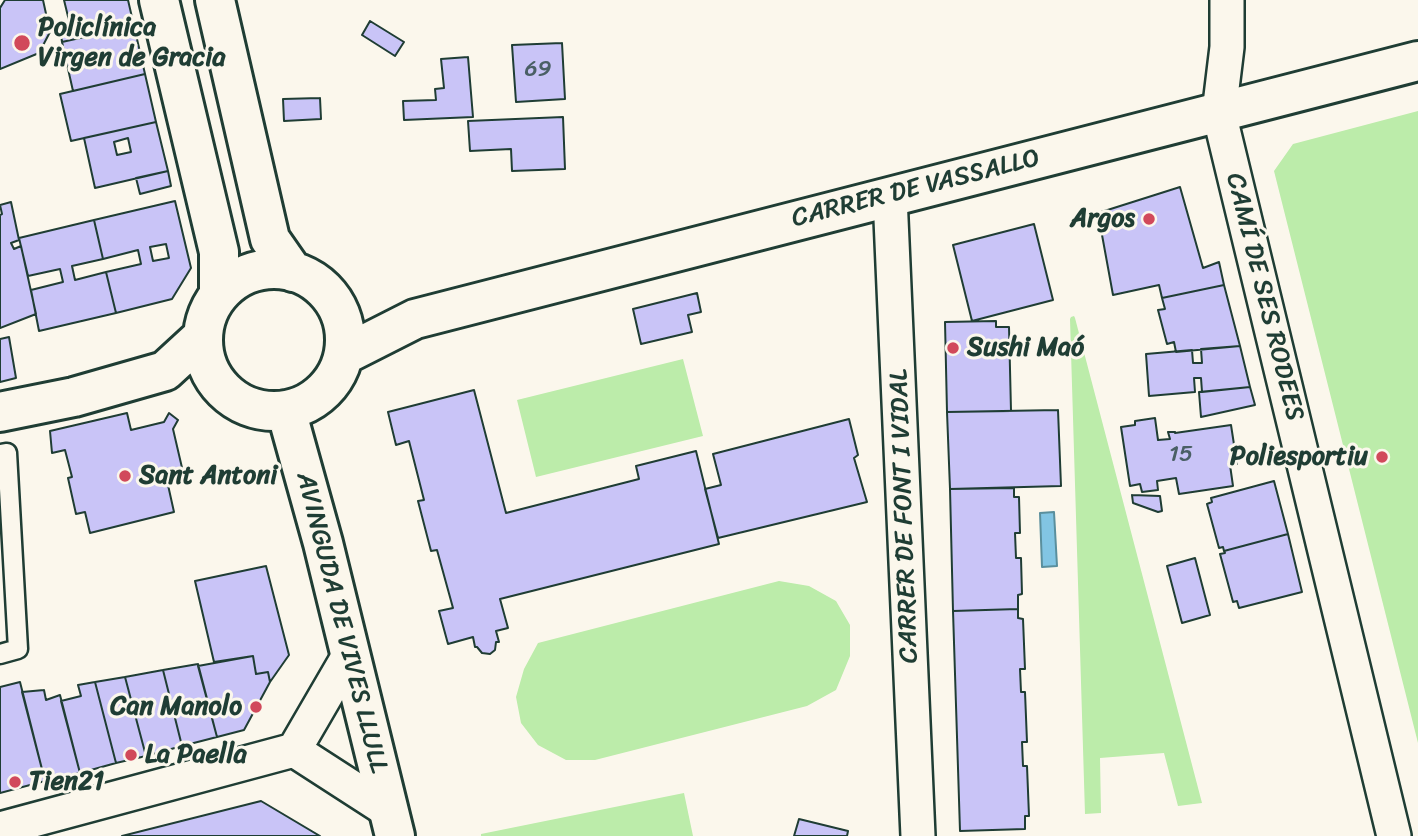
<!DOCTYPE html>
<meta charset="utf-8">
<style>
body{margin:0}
canvas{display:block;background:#fbf7ec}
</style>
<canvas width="1418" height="836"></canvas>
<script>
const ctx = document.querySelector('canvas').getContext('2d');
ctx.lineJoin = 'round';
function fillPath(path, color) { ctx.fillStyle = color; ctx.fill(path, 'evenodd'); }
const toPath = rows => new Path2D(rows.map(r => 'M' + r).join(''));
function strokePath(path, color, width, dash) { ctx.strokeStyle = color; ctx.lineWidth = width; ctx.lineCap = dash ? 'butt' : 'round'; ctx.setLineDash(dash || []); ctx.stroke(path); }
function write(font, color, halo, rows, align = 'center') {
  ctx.font = font + ' Sriracha,sans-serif'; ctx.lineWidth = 6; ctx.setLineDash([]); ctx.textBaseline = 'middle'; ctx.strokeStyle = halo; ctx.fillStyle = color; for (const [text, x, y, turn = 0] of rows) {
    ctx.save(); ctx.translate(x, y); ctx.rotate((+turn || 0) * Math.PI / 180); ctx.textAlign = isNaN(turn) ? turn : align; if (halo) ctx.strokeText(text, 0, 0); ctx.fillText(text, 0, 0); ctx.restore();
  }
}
const green = toPath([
 [1418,111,1418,743,1274,171,1293,144],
 [1074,316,1075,318,1202,803,1178,806,1164,753,1100,758,1101,813,1085,814,1070,319,1071,317],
 [683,359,703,436,536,477,517,400],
 [779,581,809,586,836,601,850,625,850,656,836,690,807,706,595,760,566,760,538,745,521,723,516,697,524,669,538,643],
 [684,793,693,836,481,836,481,834]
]);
const water = toPath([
 [1054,512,1057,566,1042,567,1040,513,1054,512]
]);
const building = toPath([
 [5,0,43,0,50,32,39,53,0,69,0,8,5,0],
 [64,0,128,0,134,26,62,42,61,35,72,33,64,0],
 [370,21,404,42,395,56,362,35,370,21],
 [134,26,145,74,73,91,62,42,134,26],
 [562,43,565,99,516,102,512,45,562,43],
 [468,57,473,117,404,120,403,101,436,100,435,89,444,88,441,59,468,57],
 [145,74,156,122,71,141,60,94,145,74],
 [320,98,321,119,284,121,283,99,320,98],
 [563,117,565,169,512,171,511,149,470,151,468,121,563,117],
 [156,122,168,171,95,188,84,138,156,122],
 [128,138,131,152,117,155,114,142,128,138],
 [168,171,171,186,140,194,136,178,168,171],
 [1180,187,1203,268,1219,262,1224,285,1162,298,1159,285,1113,295,1098,213,1180,187],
 [175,201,191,268,172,299,116,313,106,272,141,264,138,250,103,259,94,220,175,201],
 [166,244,169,258,153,261,150,247,166,244],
 [11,202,19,240,11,243,14,249,21,246,36,314,0,328,0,215,2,214,0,205,11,202],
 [94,220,103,259,72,266,75,280,106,272,116,313,39,331,31,290,63,282,60,269,28,276,19,238,94,220],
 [1034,224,1053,300,972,321,953,245,1034,224],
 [1224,285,1240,346,1176,352,1174,342,1167,344,1158,310,1165,309,1162,298,1224,285],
 [697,293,701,312,688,315,692,332,641,344,633,309,697,293],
 [996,321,996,327,1009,327,1011,411,947,412,945,322,996,321],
 [9,337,16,378,0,382,0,339,9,337],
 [1240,346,1250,387,1202,392,1201,378,1194,378,1195,392,1149,396,1146,354,1192,350,1193,363,1202,363,1201,349,1240,346],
 [1250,387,1255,405,1201,417,1199,392,1250,387],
 [474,390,506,513,639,479,636,466,696,451,719,544,500,599,508,628,496,631,499,642,496,642,495,650,490,654,482,653,477,647,475,647,473,637,448,644,439,611,453,608,437,550,431,551,418,501,424,500,409,441,396,445,388,412,474,390],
 [1058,410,1061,486,950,489,947,412,1058,410],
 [127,413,131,430,164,422,169,413,178,420,173,429,183,472,166,476,174,512,90,533,85,512,76,514,68,478,72,477,65,450,52,453,50,431,127,413],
 [1155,418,1158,440,1170,439,1168,432,1175,432,1175,433,1231,425,1237,464,1230,465,1233,486,1179,494,1176,478,1157,481,1158,490,1142,492,1140,484,1130,486,1121,427,1135,425,1135,421,1155,418],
 [849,419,858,455,854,458,867,502,718,538,705,489,721,485,713,454,849,419],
 [1274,481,1288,534,1224,551,1223,547,1219,548,1207,504,1212,502,1211,498,1274,481],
 [1014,488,1014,497,1019,497,1020,533,1015,533,1016,558,1021,558,1022,594,1018,595,1018,609,953,611,950,489,1014,488],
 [1132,495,1160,496,1162,511,1158,512,1133,503,1132,495],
 [1288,534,1302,592,1239,608,1237,601,1233,602,1220,554,1225,553,1224,551,1288,534],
 [1195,558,1210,615,1182,623,1167,566,1195,558],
 [266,566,289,655,270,682,268,672,256,674,253,656,214,662,195,581,266,566],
 [1018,609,1018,618,1023,619,1025,669,1020,669,1021,692,1025,692,1027,742,1022,742,1023,766,1027,766,1029,816,1025,816,1025,829,960,831,953,611,1018,609],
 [253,656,256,674,268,672,270,682,244,730,217,737,198,666,253,656],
 [198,664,217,737,182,746,163,670,198,664],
 [163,670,182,746,146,756,125,677,163,670],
 [125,677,146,756,116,763,95,682,125,677],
 [20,682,45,781,0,793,0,687,20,682],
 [95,682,116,763,80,773,61,701,81,696,78,685,95,682],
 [44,690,46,700,60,695,80,773,45,781,22,692,44,690],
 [261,801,320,836,122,836,261,801],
 [799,819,848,831,847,836,794,836,799,819]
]);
const service = toPath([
 [0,454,7,453,18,649,0,654]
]);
const minor = toPath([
 [1227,0,1227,47,1219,113,1394,836],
 [890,196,918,836],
 [294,750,390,812],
 [0,829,294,750,351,652]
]);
const tertiary = toPath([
 [159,0,219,252,219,295],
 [215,0,270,239,293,272],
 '203 340a71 71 0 1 1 142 0a71 71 0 1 1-142 0Z',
 [344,355,415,319,1418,61],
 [286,410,323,543,395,836],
 [0,412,74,397,165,371,202,337]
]);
const markers = [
 [22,43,9,"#d1495b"],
 [1149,219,7,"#d1495b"],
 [953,348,7,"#d1495b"],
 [1382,457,7,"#d1495b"],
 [125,476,7,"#d1495b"],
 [256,707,7,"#d1495b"],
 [131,755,7,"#d1495b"],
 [15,782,7,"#d1495b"]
];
const numberNames = [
 ["69",538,70],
 ["15",1181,455]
];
const poiNames = [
 ["Policlínica",38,28],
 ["Virgen de Gracia",38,58],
 ["Argos",1135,219,"right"],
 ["Sushi Maó",967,348],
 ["Poliesportiu",1368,457,"right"],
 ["Sant Antoni",139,476],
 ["Can Manolo",242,707,"right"],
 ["La Paella",145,755],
 ["Tien21",29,782]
];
const streetNames = [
 ["CARRER DE VASSALLO",916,189,-14],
 ["CAMÍ DE SES RODEES",1264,297,76],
 ["CARRER DE FONT I VIDAL",905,516,-92],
 ["AVINGUDA DE VIVES LLULL",341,623,76]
];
fillPath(green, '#bcecaa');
fillPath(water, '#82c5e3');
strokePath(water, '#5a8f9d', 2);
fillPath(building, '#c9c4f7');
strokePath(building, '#1f3d34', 2);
strokePath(service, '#1f3d34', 23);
strokePath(minor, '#1f3d34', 38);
strokePath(tertiary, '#1f3d34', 44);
strokePath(service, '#fbf7ec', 18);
strokePath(minor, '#fbf7ec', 33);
strokePath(tertiary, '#fbf7ec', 38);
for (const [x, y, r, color] of markers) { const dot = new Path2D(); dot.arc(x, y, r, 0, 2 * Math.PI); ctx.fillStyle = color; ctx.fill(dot); strokePath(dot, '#fbf7ec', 2.5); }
write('23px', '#4a5f65', null, numberNames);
write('bold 26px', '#1f3d34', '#fbf7ec', poiNames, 'left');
write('26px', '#1f3d34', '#fbf7ec', streetNames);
</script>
